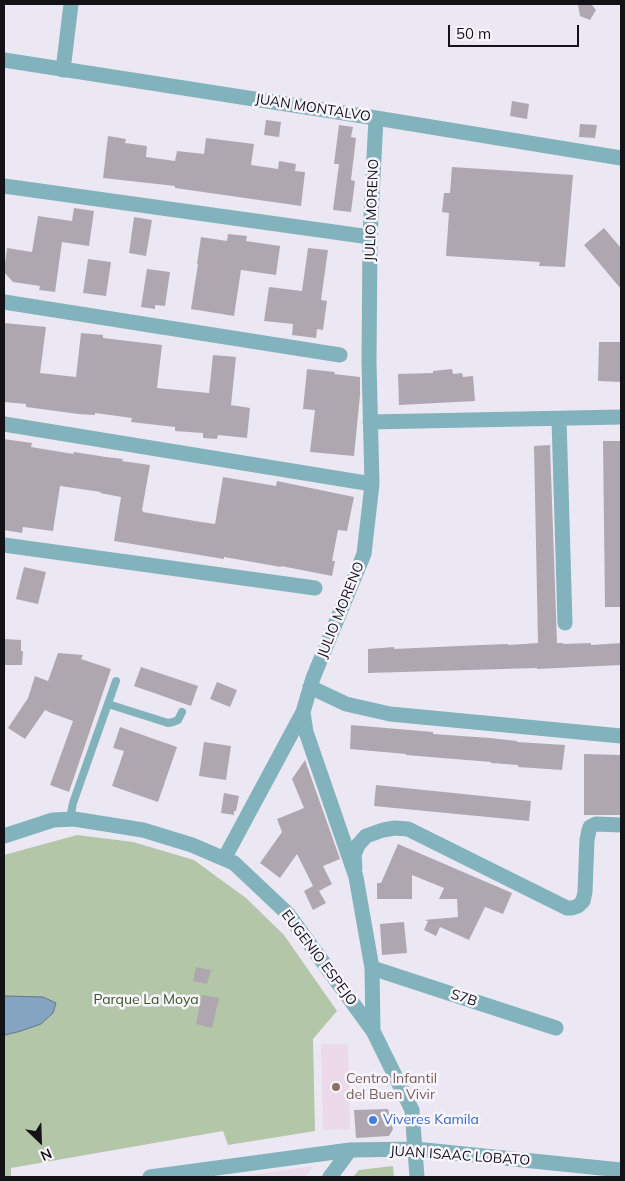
<!DOCTYPE html>
<style>
body{margin:0}
#map{position:relative;width:625px;height:1181px;overflow:hidden;background:#ebe8f3;font-family:Mulish,sans-serif}
canvas{display:block}
.frame{position:absolute;inset:0;border:5px solid #131216;pointer-events:none}
.north{position:absolute;left:15px;top:1116px;width:50px;height:50px;-webkit-text-stroke:4px #f8f5ff;paint-order:stroke;rotate:156deg;font-size:14px;font-weight:700;line-height:20px;text-align:center;color:#131216}
.north::after{content:'';display:block;margin:auto;width:18px;height:22px;background:#131216;clip-path:polygon(50% 0,100% 100%,50% 72%,0 100%)}
.scale{position:absolute;left:448px;top:25px;width:131px;height:22px;box-sizing:border-box;border:2px solid #131216;border-top:0;padding-left:6px;font-size:15px;line-height:18px;white-space:nowrap;color:#131216;-webkit-text-stroke:4px #f8f5ff;paint-order:stroke}
</style>
<div id="map">
<canvas width="625" height="1181"></canvas>
<div class="frame"></div>
<div class="north">N</div>
<div class="scale">50 m</div>
</div>
<script>
const ctx = document.querySelector('canvas').getContext('2d');
ctx.lineJoin = 'round';
function fillPath(path, color) { ctx.fillStyle = color; ctx.fill(path, 'evenodd'); }
const toPath = rows => new Path2D(rows.map(r => 'M' + r).join(''));
function strokePath(path, color, width, dash) { ctx.strokeStyle = color; ctx.lineWidth = width; ctx.lineCap = dash ? 'butt' : 'round'; ctx.setLineDash(dash || []); ctx.stroke(path); }
function write(font, color, halo, rows, align = 'center') {
  ctx.font = font + ' Mulish,sans-serif'; ctx.lineWidth = 5; ctx.setLineDash([]); ctx.textBaseline = 'middle'; ctx.strokeStyle = halo; ctx.fillStyle = color; for (const [text, x, y, turn = 0] of rows) {
    ctx.save(); ctx.translate(x, y); ctx.rotate((+turn || 0) * Math.PI / 180); ctx.textAlign = isNaN(turn) ? turn : align; if (halo) ctx.strokeText(text, 0, 0); ctx.fillText(text, 0, 0); ctx.restore();
  }
}
const education = toPath([
 [321,1044,348,1044,350,1129,323,1130],
 [313,1166,306,1177,237,1177]
]);
const green = toPath([
 [77,835,133,842,194,860,246,898,284,935,337,1011,313,1039,315,1131,228,1145,223,1131,11,1168,11,1177,4,1177,4,855],
 [393,1166,394,1177,353,1177,359,1170]
]);
const water = toPath([
 [4,996,43,997,56,1003,53,1013,41,1024,21,1031,5,1035,4,1035,4,996]
]);
const building = toPath([
 [578,4,591,4,596,10,590,20,580,16],
 [512,101,529,104,527,119,510,116],
 [266,120,281,122,279,137,264,135],
 [580,124,597,125,595,138,579,137],
 [339,125,353,127,351,137,356,138,351,180,355,181,351,212,333,210,339,164,334,164],
 [108,136,126,139,125,143,147,146,146,157,175,161,177,151,204,154,206,138,254,144,251,165,278,169,279,161,296,164,295,171,305,172,301,206,175,188,175,186,103,178],
 [452,167,573,175,565,267,539,266,540,262,446,256,449,213,442,212,444,193,450,193],
 [74,208,94,211,89,246,62,242,55,292,39,290,40,286,13,282,4,272,7,248,32,252,38,216,72,221],
 [134,217,152,220,146,256,129,253],
 [604,228,621,248,621,289,584,245],
 [228,234,247,236,246,241,280,246,276,275,241,270,234,316,191,309,198,264,197,264,201,237,227,241],
 [308,248,328,250,321,300,327,301,323,330,317,329,316,338,292,335,293,324,264,321,269,287,302,291],
 [88,259,111,262,106,296,83,293],
 [147,269,170,272,165,306,155,305,155,309,141,307],
 [4,323,46,327,40,373,76,377,81,333,103,335,103,338,162,345,157,388,209,393,213,355,236,357,231,405,250,408,247,438,218,435,217,439,203,438,203,433,175,431,175,427,131,422,132,418,95,413,95,415,78,414,26,407,26,404,4,402],
 [599,342,621,342,621,382,598,381],
 [307,369,335,372,334,374,360,377,360,395,354,456,310,452,315,410,303,409],
 [452,369,453,374,462,373,463,377,473,376,475,401,399,405,398,374,433,373,433,371],
 [4,439,32,443,31,447,73,454,74,452,106,457,123,459,122,461,150,465,142,510,143,511,143,512,201,522,215,524,223,477,276,486,277,481,354,497,347,531,338,530,332,561,335,561,332,576,281,566,281,567,224,557,224,559,114,541,121,497,100,493,101,492,60,486,53,531,23,527,22,533,4,530],
 [603,441,621,441,621,607,605,607],
 [550,445,557,643,563,643,563,644,591,643,591,645,621,643,621,665,537,669,537,668,368,673,368,649,394,647,394,649,481,645,508,644,508,645,538,643,534,446],
 [24,567,46,572,38,604,16,599],
 [4,639,21,640,21,651,23,651,22,665,4,665],
 [58,653,83,655,81,659,111,669,69,792,50,785,73,721,51,713,45,710,25,739,8,728,28,698,35,676,48,681],
 [141,667,198,686,191,706,134,686],
 [217,682,237,690,230,707,210,699],
 [351,725,433,732,433,734,490,738,517,741,517,742,565,745,562,770,518,767,518,765,491,763,491,762,406,755,406,754,350,749],
 [120,727,177,747,158,802,112,786,124,751,113,748],
 [204,742,231,746,226,780,199,776],
 [584,754,621,755,621,815,584,815],
 [305,760,340,859,323,866,332,884,319,891,326,903,313,910,304,891,313,886,297,854,280,878,260,863,282,832,277,819,304,808,292,779],
 [376,785,531,801,529,821,374,806],
 [224,793,239,796,236,811,234,811,234,815,221,813],
 [398,844,512,893,503,914,485,907,469,940,440,927,436,936,424,930,428,921,424,920,458,917,457,899,439,899,444,888,412,875,412,899,377,899,377,883,381,883],
 [404,922,407,953,382,955,380,924],
 [196,967,211,970,207,984,193,981],
 [202,995,219,998,212,1028,196,1024],
 [388,1109,393,1129,389,1136,356,1138,354,1110]
]);
const lane = toPath([
 [108,704,168,723,173,722,178,720,182,712],
 [70,819,73,803,116,681]
]);
const street = toPath([
 [4,60,376,118,621,158],
 [63,70,71,4],
 [4,186,370,237],
 [4,302,340,355],
 [559,419,565,623],
 [370,422,621,417],
 [4,424,372,484],
 [4,545,315,588],
 [310,687,346,704,390,714,621,736],
 [4,836,53,820,74,819,143,830,192,845,234,863,288,914,373,1031,412,1110,417,1177],
 [224,859,303,712],
 [355,868,354,855,358,845,366,836,383,830,395,828,408,829,567,908,572,908,578,906,583,901,585,892,587,840,589,830,590,827,596,824,621,825],
 [372,968,556,1028],
 [373,1031,372,968,356,877,306,732,303,712,313,678,364,554,372,484,369,362,370,237,376,118],
 [150,1177,350,1150,415,1149,621,1170],
 [330,1177,350,1150]
]);
const markers = [
 [336,1087,5,"#8d6e63"],
 [373,1120,5,"#3f7fe0"]
];
const streetNames = [
 ["JUAN MONTALVO",313,108,9],
 ["JULIO MORENO",372,210,-88],
 ["JULIO MORENO",341,610,-68],
 ["EUGENIO ESPEJO",319,958,53],
 ["S7B",464,998,18],
 ["JUAN ISAAC LOBATO",460,1156,4]
];
const parkNames = [
 ["Parque La Moya",146,1000]
];
const educationNames = [
 ["Centro Infantil",346,1079],
 ["del Buen Vivir",346,1095]
];
const shopNames = [
 ["Viveres Kamila",383,1120]
];
fillPath(education, '#ecd9e9');
fillPath(green, '#b3c6a7');
fillPath(water, '#84a4c1');
strokePath(water, '#62788e', 1);
fillPath(building, '#afa7b0');
strokePath(lane, '#82b2bb', 8);
strokePath(street, '#82b2bb', 15);
for (const [x, y, r, color] of markers) { const dot = new Path2D(); dot.arc(x, y, r, 0, 2 * Math.PI); ctx.fillStyle = color; ctx.fill(dot); strokePath(dot, '#f8f5ff', 2); }
write('14px', '#131216', '#f8f5ff', streetNames);
write('14px', '#375420', '#f8f5ff', parkNames);
write('14px', '#785e54', '#f8f5ff', educationNames, 'left');
write('14px', '#366cbe', '#f8f5ff', shopNames, 'left');
</script>
